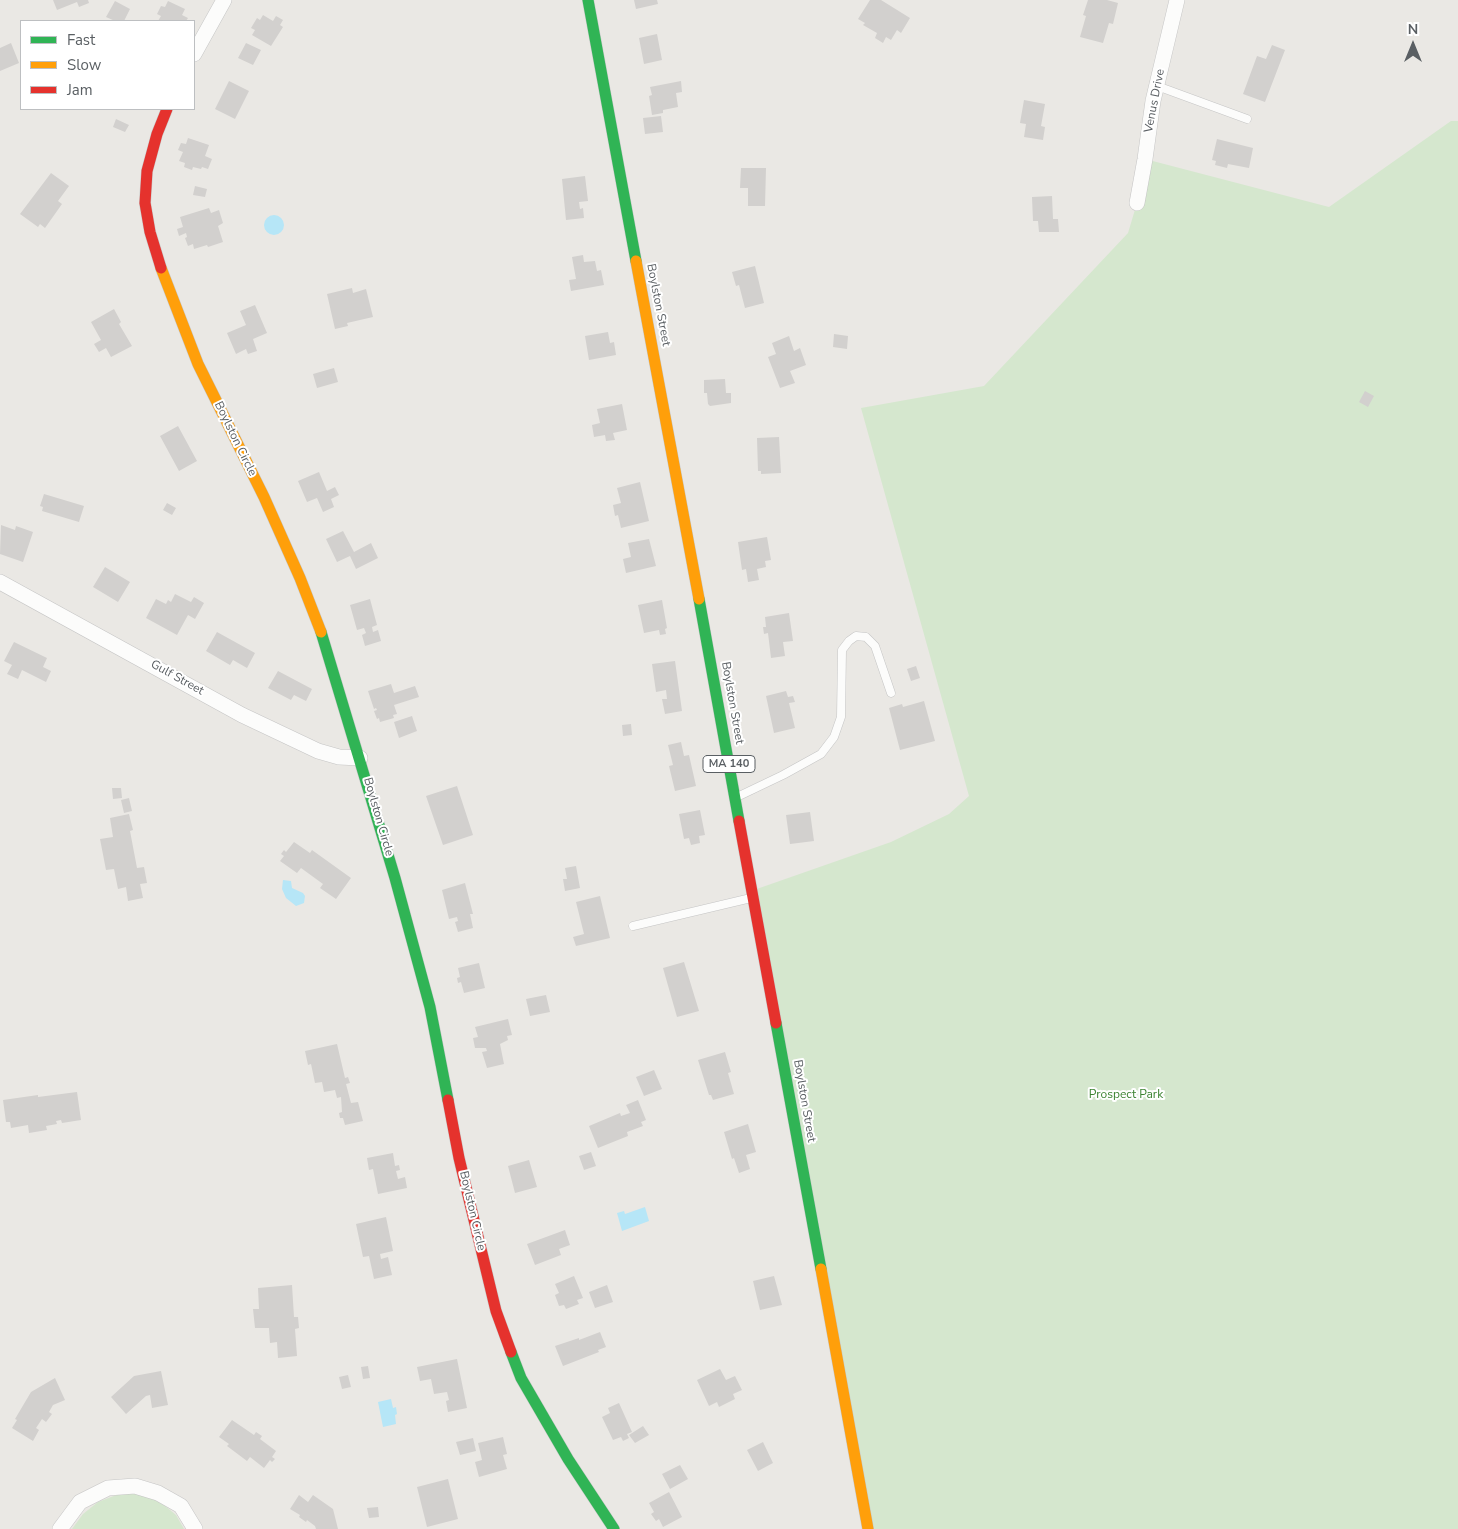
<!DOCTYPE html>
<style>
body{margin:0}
#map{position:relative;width:1458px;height:1529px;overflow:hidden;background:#eae8e4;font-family:"Nunito Sans",sans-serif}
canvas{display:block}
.legend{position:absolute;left:20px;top:20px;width:175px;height:90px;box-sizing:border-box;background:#fff;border:1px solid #bdbfc1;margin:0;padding:6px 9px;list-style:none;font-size:15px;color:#5a5f63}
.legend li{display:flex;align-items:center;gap:10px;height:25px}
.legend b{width:25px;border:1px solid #bdbfc1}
.north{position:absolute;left:1388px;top:20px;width:50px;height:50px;-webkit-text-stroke:4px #fff;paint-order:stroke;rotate:0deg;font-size:14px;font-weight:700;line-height:20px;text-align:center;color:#5a5f63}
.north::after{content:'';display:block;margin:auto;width:18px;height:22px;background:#5a5f63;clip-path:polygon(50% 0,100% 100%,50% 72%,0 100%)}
</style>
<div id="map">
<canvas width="1458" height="1529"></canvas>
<ul class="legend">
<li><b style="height:6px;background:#30b455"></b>Fast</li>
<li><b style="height:6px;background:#ff9f0a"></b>Slow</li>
<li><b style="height:6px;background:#e5322d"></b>Jam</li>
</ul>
<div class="north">N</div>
</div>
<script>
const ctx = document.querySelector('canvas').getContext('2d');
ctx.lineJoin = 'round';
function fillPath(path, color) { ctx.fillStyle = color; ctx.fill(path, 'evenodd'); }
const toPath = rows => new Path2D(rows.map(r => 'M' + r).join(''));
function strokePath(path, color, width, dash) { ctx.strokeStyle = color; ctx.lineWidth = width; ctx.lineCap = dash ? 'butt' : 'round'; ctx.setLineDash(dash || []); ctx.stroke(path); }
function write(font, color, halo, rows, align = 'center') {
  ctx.font = font + ' "Nunito Sans",sans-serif'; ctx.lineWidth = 4; ctx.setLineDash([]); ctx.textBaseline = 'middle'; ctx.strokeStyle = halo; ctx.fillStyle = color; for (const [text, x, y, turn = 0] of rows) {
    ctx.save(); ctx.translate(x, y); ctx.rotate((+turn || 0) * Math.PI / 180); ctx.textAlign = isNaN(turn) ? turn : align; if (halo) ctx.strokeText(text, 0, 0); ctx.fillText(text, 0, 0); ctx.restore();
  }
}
const green = toPath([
 [1451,121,1458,121,1458,1529,868,1529,751,891,891,842,949,814,969,796,861,408,984,386,1128,233,1137,203,1145,159,1329,207],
 [119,1494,135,1494,151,1498,164,1505,176,1515,184,1529,72,1529,83,1514,98,1502]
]);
const water = toPath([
 '264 225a10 10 0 1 1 20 0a10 10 0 1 1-20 0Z',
 [283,880,291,881,292,888,303,893,305,896,304,903,296,906,286,898,282,889],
 [645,1207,649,1221,622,1231,617,1213,624,1211,625,1214],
 [391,1399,393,1408,396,1407,397,1414,395,1415,396,1424,383,1427,378,1402]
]);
const building = toPath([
 [53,0,88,0,89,3,79,7,77,2,57,10],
 [634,0,657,0,658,4,636,9],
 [870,0,881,0,910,18,901,33,897,30,891,40,886,37,883,43,875,38,877,33,863,25,865,23,858,19],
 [1088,0,1107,0,1118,3,1113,24,1109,23,1103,43,1080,37,1086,16,1083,15],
 [115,1,130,9,124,21,115,21,106,17],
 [168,1,185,9,182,15,188,18,186,21,158,21,161,16,157,14,161,6,165,7],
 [263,15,273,21,276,16,283,20,280,25,283,27,271,46,252,35,255,30,251,28,257,18,260,20],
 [657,34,662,60,644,64,639,38],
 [11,43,19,63,0,71,0,48],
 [246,43,261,50,253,65,238,58],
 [1272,45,1285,50,1265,102,1243,94,1257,56,1266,59],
 [229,81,249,91,235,119,215,109],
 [681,81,682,92,676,93,678,107,663,110,663,113,652,115,649,96,652,95,650,87],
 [1024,100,1045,104,1041,126,1045,127,1043,140,1024,137,1026,124,1020,123],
 [661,116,663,132,645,134,643,118],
 [116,119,129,125,125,132,113,127],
 [188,138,209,145,205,156,212,159,208,169,202,167,201,169,193,167,192,170,184,167,185,163,179,161,183,152,178,150,181,143,186,144],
 [1217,139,1253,148,1249,168,1228,164,1227,168,1215,165,1216,161,1212,160],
 [741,168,766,168,765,206,748,206,748,188,740,188],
 [51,173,69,186,58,201,62,204,45,228,40,224,38,227,20,214],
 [585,176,588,201,579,202,580,209,583,208,584,218,566,220,562,179],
 [195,186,207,189,205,197,193,195],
 [1052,196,1053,219,1058,219,1059,232,1039,232,1038,221,1033,221,1032,197],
 [209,208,211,213,219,210,223,223,218,226,223,242,208,247,207,245,194,249,193,244,188,246,185,238,187,237,186,233,179,236,177,229,183,227,180,217],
 [583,255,584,262,595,261,597,271,601,270,604,285,571,291,569,280,576,279,572,257],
 [755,266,764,303,745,308,739,285,736,286,732,272],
 [352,288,353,293,366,289,373,317,347,323,348,326,335,329,327,294],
 [255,305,267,333,253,339,257,351,248,354,246,349,236,354,227,333,246,325,240,311],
 [114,309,121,322,119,324,132,346,111,357,106,348,99,352,94,344,101,340,91,322],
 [608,332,610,343,614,342,616,355,589,360,585,336],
 [834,334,848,336,847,349,833,347],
 [789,336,794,351,800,348,806,365,790,371,795,383,780,388,768,357,776,354,772,343],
 [334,368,338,382,317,388,313,374],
 [725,379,726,393,731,393,731,403,710,406,708,404,707,393,704,393,704,380],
 [1365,391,1374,396,1368,407,1359,402],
 [622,404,627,430,613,433,615,440,606,441,605,435,594,437,592,425,600,423,597,409],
 [178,426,197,461,179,471,160,436],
 [779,437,781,473,761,474,761,471,758,471,757,438],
 [319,472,327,491,335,487,339,495,331,499,334,507,323,512,317,498,307,502,298,481],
 [640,482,649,521,621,528,618,515,615,516,613,505,621,503,617,488],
 [44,494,84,506,79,522,42,511,43,507,40,506],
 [167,503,176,508,172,515,163,510],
 [1,525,15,530,16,526,33,532,23,562,0,554],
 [343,531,354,552,371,543,378,558,356,569,350,556,337,562,326,539],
 [767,537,771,560,765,561,766,567,757,569,759,580,748,582,746,569,742,570,738,542],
 [649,539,656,566,626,573,623,559,631,557,628,543],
 [105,567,130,582,118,602,93,587],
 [175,594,191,602,194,597,204,603,195,619,188,615,177,635,146,618,156,599,166,604,168,600,171,602],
 [370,599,377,625,372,627,373,632,378,630,381,641,365,646,362,635,366,633,364,628,357,630,350,605],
 [662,600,667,628,665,629,666,634,660,635,659,630,644,633,638,605],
 [789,613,793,641,783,642,785,656,771,658,768,633,764,634,763,627,766,627,765,617],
 [217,632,255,653,247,668,233,660,230,665,206,651],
 [14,642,47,658,43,667,51,671,46,682,22,670,18,679,7,674,12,665,4,661],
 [675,661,682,711,665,714,662,699,667,699,666,690,656,692,652,664],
 [916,666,920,678,911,681,907,669],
 [278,671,312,689,306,701,294,695,291,700,268,688],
 [391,684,394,693,415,686,419,697,394,705,397,714,393,715,394,718,380,722,379,718,377,719,374,711,377,710,376,708,374,709,368,691],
 [786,691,788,697,793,696,795,702,789,703,795,728,774,733,766,696],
 [924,701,935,741,900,750,889,708,902,704,903,707],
 [412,716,417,731,399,738,394,722],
 [631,724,632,735,623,736,622,725],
 [681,742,684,756,689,755,696,786,675,791,669,766,673,765,668,745],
 [457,786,473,835,443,845,426,796],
 [112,788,121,788,122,798,113,799],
 [129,798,132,811,124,813,121,800],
 [700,810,705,835,699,836,700,843,691,845,689,838,684,839,679,814],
 [810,812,814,841,790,844,786,815],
 [129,814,133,830,130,831,137,868,144,867,147,883,140,884,143,898,128,901,126,887,118,889,114,869,106,870,100,839,113,837,110,818],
 [294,842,310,853,312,850,351,878,336,899,320,888,323,884,301,868,297,873,280,861,284,856,281,854,284,850,286,852],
 [576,866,580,888,565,891,563,879,567,879,565,868],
 [465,883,473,914,470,914,473,928,458,932,455,922,458,921,457,917,449,919,442,890],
 [600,896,610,938,576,946,573,937,584,934,576,902],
 [684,962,699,1011,677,1017,663,968],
 [479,963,485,988,464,993,461,982,458,983,457,978,460,977,458,968],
 [546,995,550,1012,530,1016,526,999],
 [508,1019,512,1035,507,1036,508,1040,500,1044,504,1064,487,1068,482,1052,487,1051,486,1048,475,1048,473,1038,478,1037,475,1027],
 [337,1044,345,1078,348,1077,350,1083,346,1084,351,1103,358,1102,363,1121,345,1125,343,1118,340,1118,339,1113,342,1112,341,1097,337,1098,335,1090,324,1092,322,1082,315,1083,311,1064,308,1065,305,1051],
 [725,1052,731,1072,728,1073,734,1094,713,1100,711,1095,709,1095,698,1060],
 [654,1070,662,1089,644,1096,636,1077],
 [77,1092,81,1120,62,1123,61,1120,56,1121,57,1124,46,1126,47,1130,29,1133,28,1125,11,1128,10,1122,6,1122,3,1100,38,1095,38,1097],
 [638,1100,646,1120,641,1122,643,1126,627,1132,628,1136,598,1148,589,1126,620,1113,621,1116,630,1113,626,1105],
 [748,1124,756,1152,746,1155,750,1169,739,1173,734,1158,732,1159,724,1132],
 [591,1152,596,1166,584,1170,579,1156],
 [393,1153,395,1166,399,1165,400,1170,396,1171,398,1179,405,1177,407,1188,378,1194,373,1169,369,1170,367,1158],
 [529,1160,537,1187,515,1193,508,1166],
 [386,1217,393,1251,380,1254,381,1259,388,1257,392,1275,374,1279,369,1256,363,1257,356,1224],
 [565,1230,570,1245,559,1249,561,1255,535,1265,527,1244],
 [574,1276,583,1298,577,1300,579,1304,566,1309,564,1305,559,1306,555,1295,559,1293,555,1284],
 [774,1276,782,1305,760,1310,753,1281],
 [292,1285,294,1317,298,1317,299,1328,295,1329,297,1356,278,1358,277,1342,270,1343,269,1328,255,1328,253,1309,259,1309,258,1288],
 [607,1285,613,1302,595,1308,589,1292],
 [600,1332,606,1347,598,1350,599,1352,563,1366,555,1346,579,1338,579,1340],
 [457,1359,467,1408,448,1412,446,1401,449,1400,447,1392,434,1394,431,1379,420,1381,417,1367],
 [368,1366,370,1378,363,1379,361,1367],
 [720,1369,726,1380,735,1376,742,1390,733,1394,735,1399,719,1407,717,1402,709,1406,697,1380],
 [161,1371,168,1405,152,1408,150,1395,146,1396,126,1414,111,1397,134,1376],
 [348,1375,351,1387,342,1389,339,1377],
 [55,1378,65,1400,53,1405,49,1412,52,1414,46,1422,42,1419,36,1428,39,1430,33,1441,12,1428,17,1420,15,1419,31,1392],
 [619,1403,632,1432,627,1434,629,1438,623,1441,621,1437,613,1440,602,1417,610,1413,608,1408],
 [232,1420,254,1435,256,1432,262,1436,260,1439,276,1451,272,1457,275,1459,272,1462,270,1460,264,1468,250,1457,247,1461,227,1446,229,1444,219,1437],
 [643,1426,649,1435,635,1443,629,1435],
 [503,1437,507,1454,503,1455,507,1469,479,1477,475,1462,482,1460,478,1443],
 [473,1438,476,1451,460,1455,456,1442],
 [763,1442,773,1463,758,1471,747,1450],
 [680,1465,688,1479,670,1489,662,1474],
 [448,1479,458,1519,427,1527,417,1487],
 [669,1492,682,1517,663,1527,659,1519,656,1521,651,1514,654,1512,649,1503],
 [299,1495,308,1502,313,1495,333,1509,338,1529,316,1529,315,1526,307,1520,306,1522,299,1517,300,1515,290,1509],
 [378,1507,379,1517,369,1518,367,1508]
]);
const lane = toPath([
 [1157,86,1247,119],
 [739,796,783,775,821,754,834,737,841,717,842,650,849,641,856,636,866,637,875,646,891,693],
 [633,926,751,898]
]);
const street = toPath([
 [194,54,224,0],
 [1137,203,1145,159,1153,101,1177,0],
 [0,582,242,715,318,751,339,757,360,758],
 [60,1529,80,1502,108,1488,135,1486,158,1493,181,1506,195,1529]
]);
const fast = toPath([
 [588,0,636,261],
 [699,599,739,821],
 [321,632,395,878,430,1007,448,1100],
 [776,1023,821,1269],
 [511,1352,521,1378,568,1459,614,1529]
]);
const slow = toPath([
 [636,261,699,599],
 [161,268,198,364,264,497,300,578,321,632],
 [821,1269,868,1529]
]);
const jam = toPath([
 [161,268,150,232,145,203,147,171,157,134,167,109],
 [739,821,776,1023],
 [448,1100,459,1158,496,1311,511,1352]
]);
const shields = [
 [729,764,52]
];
const shieldNames = [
 ["MA 140",729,764]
];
const streetNames = [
 ["Venus Drive",1155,101,-79],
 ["Boylston Street",658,305,79],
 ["Boylston Circle",235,439,64],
 ["Gulf Street",177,678,29],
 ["Boylston Street",732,703,80],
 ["Boylston Circle",378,817,74],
 ["Boylston Street",804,1101,80],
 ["Boylston Circle",472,1211,77]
];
const parkNames = [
 ["Prospect Park",1126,1095]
];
fillPath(green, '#d5e7ce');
fillPath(water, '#b6e6f7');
fillPath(building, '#d2d0ce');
strokePath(lane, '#c5c5c5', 9);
strokePath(street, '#c5c5c5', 16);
strokePath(fast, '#c6c7c7', 12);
strokePath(slow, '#c6c7c7', 12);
strokePath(jam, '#c6c7c7', 12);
strokePath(lane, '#fcfcfb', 8);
strokePath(street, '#fcfcfb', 15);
strokePath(fast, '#30b455', 11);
strokePath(slow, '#ff9f0a', 11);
strokePath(jam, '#e5322d', 11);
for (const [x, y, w] of shields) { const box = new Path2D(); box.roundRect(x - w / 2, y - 8.5, w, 17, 4); ctx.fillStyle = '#fff'; ctx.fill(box); strokePath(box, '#5a5f63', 1); }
write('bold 11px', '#5a5f63', null, shieldNames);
write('12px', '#5a5f63', '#fff', streetNames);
write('12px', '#3b8331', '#fff', parkNames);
</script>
